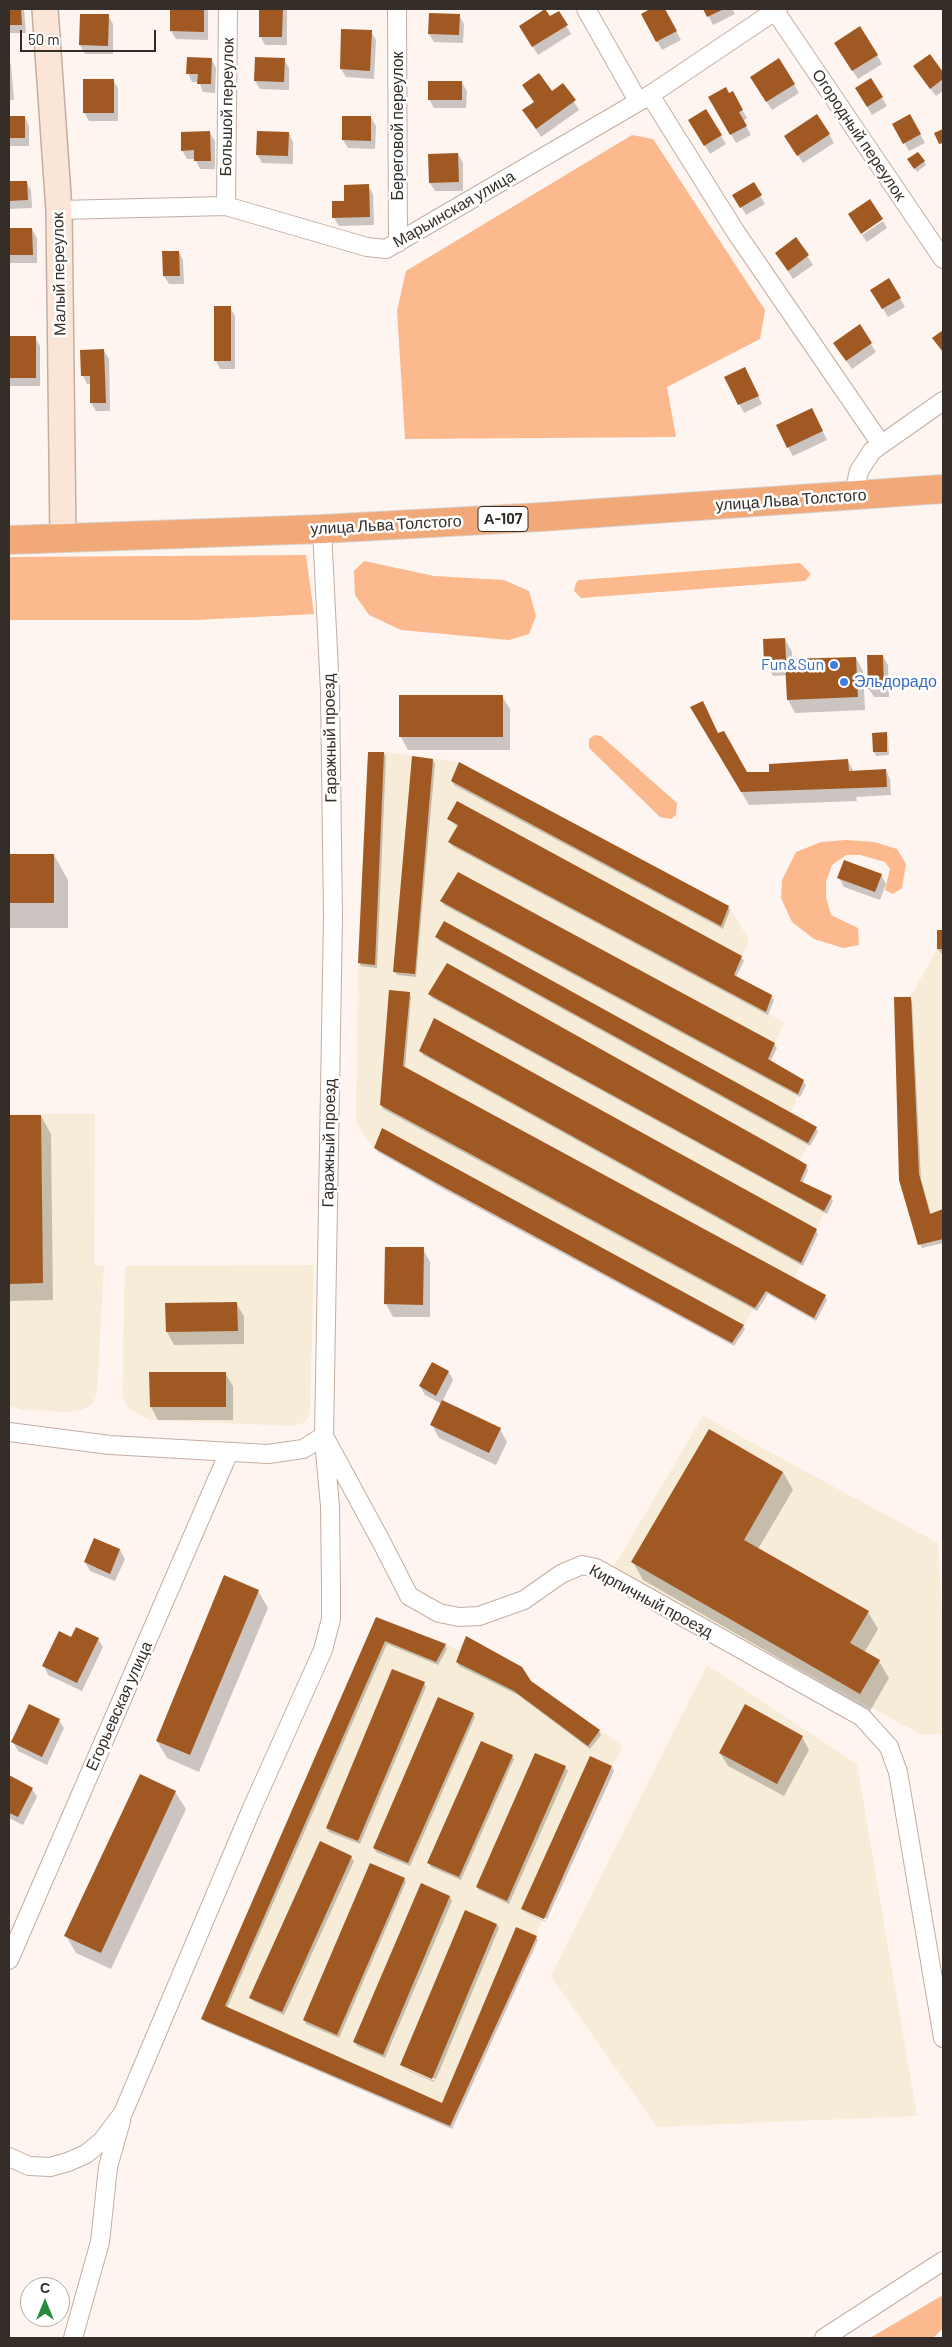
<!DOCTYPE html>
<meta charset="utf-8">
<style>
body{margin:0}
#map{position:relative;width:952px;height:2347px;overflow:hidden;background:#fef5f0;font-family:Barlow,sans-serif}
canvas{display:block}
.frame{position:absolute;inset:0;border:10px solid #352d27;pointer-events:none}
.north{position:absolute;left:20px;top:2277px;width:50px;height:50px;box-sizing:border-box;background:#fff;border:1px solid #aeaba9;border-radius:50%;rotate:0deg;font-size:14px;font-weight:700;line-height:20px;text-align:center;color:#352d27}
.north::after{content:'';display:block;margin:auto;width:18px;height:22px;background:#268a3f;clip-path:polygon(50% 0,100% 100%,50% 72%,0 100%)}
.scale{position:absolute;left:20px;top:30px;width:136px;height:22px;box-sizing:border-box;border:2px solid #352d27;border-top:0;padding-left:6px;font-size:15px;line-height:18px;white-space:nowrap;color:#352d27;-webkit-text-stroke:4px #fff;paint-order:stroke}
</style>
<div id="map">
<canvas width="952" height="2347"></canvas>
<div class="frame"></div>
<div class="north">С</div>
<div class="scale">50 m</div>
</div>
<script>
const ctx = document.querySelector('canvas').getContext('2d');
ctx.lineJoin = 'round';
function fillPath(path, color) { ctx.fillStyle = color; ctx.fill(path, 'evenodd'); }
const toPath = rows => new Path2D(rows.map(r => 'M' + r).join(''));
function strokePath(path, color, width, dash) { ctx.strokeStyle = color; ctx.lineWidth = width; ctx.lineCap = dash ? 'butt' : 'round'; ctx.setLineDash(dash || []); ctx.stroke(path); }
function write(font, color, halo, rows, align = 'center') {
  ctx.font = font + ' Barlow,sans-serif'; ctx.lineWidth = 5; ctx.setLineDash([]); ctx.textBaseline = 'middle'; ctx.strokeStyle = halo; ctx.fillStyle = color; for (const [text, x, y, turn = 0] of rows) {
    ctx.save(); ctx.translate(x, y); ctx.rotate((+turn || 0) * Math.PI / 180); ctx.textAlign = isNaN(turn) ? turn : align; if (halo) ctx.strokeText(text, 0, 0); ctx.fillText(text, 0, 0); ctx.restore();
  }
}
const industrial = toPath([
 [368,752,384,752,459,762,729,906,749,940,734,975,772,995,766,1012,784,1023,768,1059,804,1080,791,1112,817,1127,800,1160,807,1165,800,1181,832,1196,794,1279,826,1295,814,1318,765,1291,732,1343,374,1148,356,1123,358,963],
 [937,930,943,930,943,1239,918,1245,899,1180,894,997,911,996,937,949],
 [9,1114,95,1114,94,1265,104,1266,97,1394,92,1404,84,1409,71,1412,24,1410,9,1406],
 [314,1265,310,1409,309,1417,303,1423,294,1426,149,1420,128,1408,122,1397,125,1266],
 [703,1416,938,1543,943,1630,943,1734,920,1734,613,1568],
 [376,1617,459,1650,466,1636,522,1667,531,1681,623,1746,612,1766,450,2126,201,2019],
 [707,1665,857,1764,917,2116,657,2127,551,1976]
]);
const green = toPath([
 [632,135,653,139,765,310,760,339,667,387,676,437,405,439,397,311,406,271],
 [306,555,314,614,195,620,9,620,9,557],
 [364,561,434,576,504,580,529,591,536,616,529,634,509,640,401,630,369,615,355,595,354,571],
 [800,563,811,574,805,581,581,598,574,591,576,583,579,580],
 [595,735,601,736,677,803,676,815,671,819,660,817,589,748,589,739],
 [846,840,874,842,897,849,906,864,902,888,893,894,885,890,890,869,885,862,860,855,846,855,832,865,826,882,826,897,831,915,858,928,859,945,843,948,814,939,792,922,781,898,782,880,796,852,821,842],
 [943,2295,943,2328,933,2338,870,2338]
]);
const shadow = toPath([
 [9,9,24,9,26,33,9,33],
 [171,9,208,9,208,40,176,39,171,31],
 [260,9,287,9,287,45,265,45,260,36],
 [653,9,664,9,681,40,662,50,642,14],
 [705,9,732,9,735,14,713,25],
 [558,12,571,34,538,55,525,34],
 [81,15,108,15,113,24,113,54,85,54,80,45],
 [459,15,464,24,463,43,434,42,429,34],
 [371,32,376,40,374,79,346,77,341,69],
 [840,52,877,55,882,64,858,79],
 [930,55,943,74,943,91,936,96,920,75],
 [284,59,289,68,289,90,260,89,255,81],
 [9,60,11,65,14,100,9,100],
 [212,60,216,68,215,93,203,92,199,82,192,82,188,73],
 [113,80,118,88,118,121,89,121,84,112],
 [871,80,887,106,872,115,857,89],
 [462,83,467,91,466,108,434,108,429,99],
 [794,84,799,93,772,110,756,86],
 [563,85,579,110,541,137,523,110],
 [732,93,747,118,743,121,751,135,736,143,710,97],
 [706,111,726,144,710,154,690,120],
 [910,116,925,143,909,151,894,125],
 [9,117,25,117,29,126,29,146,9,146],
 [371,117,376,126,375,149,348,148,343,140],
 [210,133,215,141,215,169,200,169,195,159,187,159,182,150],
 [289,133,293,142,293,164,262,163,257,154],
 [829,134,834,143,803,163,791,145],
 [458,154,463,163,463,191,435,191,430,183],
 [924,161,926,165,917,172,911,163],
 [9,182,26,182,31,190,32,208,9,209],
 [753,183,765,204,746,215,734,195],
 [368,186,373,194,374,225,339,226,334,218,346,202],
 [883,221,887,228,867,242,862,235],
 [9,229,32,229,37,238,37,263,9,263],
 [796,239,813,265,793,279,776,253],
 [179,252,183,260,184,284,169,284,164,276],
 [889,280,905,307,888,317,872,290],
 [230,307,235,316,235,369,220,369,216,361],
 [859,326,876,352,852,369,840,352],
 [35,337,40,346,40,386,9,386,9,338],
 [104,351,109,359,110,411,96,411,91,403,91,384,87,384,83,376],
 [749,377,762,404,744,413,726,378],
 [816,418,827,440,793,456,788,447],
 [785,639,792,652,792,660,856,658,863,671,865,710,795,713,788,700,787,675,773,676,766,663],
 [883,656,888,665,889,697,874,697,869,689],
 [502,696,510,709,510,750,408,750,401,737],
 [692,708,718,734,747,774,770,774,848,761,854,772,886,770,890,779,891,795,856,797,857,801,749,805],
 [886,733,888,737,889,755,876,756,874,752,873,734],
 [384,753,386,757,377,968,361,966,359,962],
 [433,760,435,764,416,977,397,975,395,972],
 [452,781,728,907,730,910,723,929,454,785],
 [449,819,741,957,744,961,736,977,772,996,774,1000,768,1015,452,846,450,842,458,827],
 [9,855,54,855,68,880,68,928,9,928],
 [881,875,886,884,880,900,844,887,839,878],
 [442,901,774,1044,777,1048,770,1062,803,1081,806,1085,800,1097,444,905],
 [943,931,943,953,941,953,938,949,938,932],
 [437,937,816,1128,818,1132,810,1146,439,941],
 [409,993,411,997,405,1068,825,1296,827,1300,816,1321,768,1294,757,1311,383,1109,381,1104],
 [429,994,806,1166,808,1170,802,1184,831,1197,833,1201,827,1214,432,998],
 [910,998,912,1002,921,1179,931,1215,943,1211,943,1243,922,1248,920,1244],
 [421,1051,816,1230,818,1234,803,1266,423,1055],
 [41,1116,51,1134,53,1300,9,1301,9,1117],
 [376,1148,743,1326,745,1329,734,1346,445,1190,378,1152],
 [423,1249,430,1262,430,1317,393,1317,386,1304],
 [236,1303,244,1316,244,1344,174,1345,167,1332],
 [449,1372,453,1380,442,1402,500,1429,507,1442,496,1465,439,1438,432,1425,442,1404,425,1395,420,1386],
 [225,1373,233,1386,233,1420,158,1420,151,1407],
 [783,1472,793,1490,758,1549,868,1612,878,1629,864,1653,879,1661,889,1678,870,1711,643,1580,633,1562],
 [95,1539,120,1550,125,1559,115,1581,90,1571,85,1562],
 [258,1591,268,1608,199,1772,167,1758,157,1741],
 [376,1618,445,1645,447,1649,438,1665,387,1644,227,2008,443,2104,536,1937,538,1940,452,2129,205,2022,203,2019],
 [72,1639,98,1639,103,1647,82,1691,48,1675,44,1666],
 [457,1662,530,1682,599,1731,601,1735,590,1749,518,1695,459,1666],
 [424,1683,426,1687,360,1844,329,1832,327,1828],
 [473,1714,475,1717,410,1866,376,1852,374,1848],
 [59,1720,64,1728,47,1765,18,1751,13,1742],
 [802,1737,809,1750,784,1796,728,1766,720,1753],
 [535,1754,565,1767,568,1771,509,1904,479,1890,477,1887],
 [512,1756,514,1759,461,1880,431,1867,429,1863],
 [612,1767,614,1771,547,1919,524,1909,524,1911,523,1909],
 [9,1777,32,1789,37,1797,23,1825,9,1818],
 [175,1792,186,1809,111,1969,76,1953,66,1936],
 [351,1857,354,1861,284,2015,253,2001,251,1997],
 [404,1879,406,1882,339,2038,306,2024,304,2020],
 [450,1897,452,1901,385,2058,357,2046,355,2042],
 [524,1911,546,1921,546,1922,525,1912],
 [497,1924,499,1928,436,2079,403,2065,403,2068,402,2065],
 [403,2068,435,2081,434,2082,404,2069]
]);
const building = toPath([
 [9,9,21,9,22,25,9,25],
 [170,9,204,9,204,32,170,31],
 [259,9,283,9,282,37,259,37],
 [545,9,550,16,559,11,568,25,532,47,519,26],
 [650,9,665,9,677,31,656,42,641,14],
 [703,9,724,9,707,17],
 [429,13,460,14,459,35,428,34],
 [80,14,109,14,108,46,79,45],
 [860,26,878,55,852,71,834,43],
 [341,29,372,30,370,71,340,69],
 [930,54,943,72,943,79,930,89,913,66],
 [187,57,212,58,211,84,197,84,198,74,186,74],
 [255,57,285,58,284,82,254,81],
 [779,58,795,84,766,102,750,77],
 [539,73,552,91,563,83,576,100,536,129,522,110,534,102,522,85],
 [871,78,883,97,867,107,855,88],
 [83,79,114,79,114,113,83,113],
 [428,81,462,81,462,100,428,100],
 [726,87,729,93,733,91,743,110,739,112,747,126,730,135,708,97],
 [706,109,722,135,704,146,688,120],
 [817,114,830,134,797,156,784,136],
 [910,114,921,134,903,144,892,124],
 [9,116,25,116,25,138,9,138],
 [342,116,371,116,371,141,342,140],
 [943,129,943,143,939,144,934,133],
 [210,131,211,161,194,161,194,150,181,151,181,132],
 [257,131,289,132,288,156,256,155],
 [918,152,925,161,914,169,907,159],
 [458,153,459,182,429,183,428,154],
 [9,181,27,181,28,200,9,201],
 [754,182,762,195,740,208,732,195],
 [369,184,370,217,332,218,332,201,344,201,344,185],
 [870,199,883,219,861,234,848,214],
 [9,228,32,228,33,255,9,255],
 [796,237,809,255,788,271,775,253],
 [162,251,179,251,180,276,163,276],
 [889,278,901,298,882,309,870,290],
 [214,306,231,306,231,361,214,361],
 [860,324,872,343,846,361,833,343],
 [943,330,943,352,932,338],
 [9,336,36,336,36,378,9,378],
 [104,349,106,403,90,403,90,376,81,376,80,350],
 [745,367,759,396,738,405,724,377],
 [812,408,823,431,787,448,776,425],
 [785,638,786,659,856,657,858,697,787,700,785,662,764,663,763,639],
 [867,655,883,655,884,689,868,689],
 [399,695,503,695,503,737,399,737],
 [703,701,718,733,724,731,747,772,769,772,769,764,848,759,849,771,886,769,887,787,741,792,690,707],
 [887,732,887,752,873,752,872,733],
 [368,752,384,752,375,965,358,963],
 [412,756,433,759,415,974,393,972],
 [459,762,729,906,721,926,451,781],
 [457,801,742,956,734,975,772,995,766,1012,448,842,458,825,447,819],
 [9,854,54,854,54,903,9,903],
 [844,860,882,874,875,892,837,878],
 [458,872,775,1043,768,1059,804,1080,798,1094,440,901],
 [444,921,817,1127,808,1143,435,937],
 [937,930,943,930,943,949,937,949],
 [447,963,799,1160,807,1165,800,1181,832,1196,824,1211,428,994],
 [389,990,410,992,403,1066,826,1295,814,1318,766,1291,755,1308,380,1105],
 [894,997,911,997,919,1174,930,1214,943,1209,943,1239,918,1245,899,1180],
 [434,1018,817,1229,801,1263,419,1051],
 [9,1115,41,1115,43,1283,9,1284],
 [382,1128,744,1325,732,1343,442,1186,374,1148],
 [385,1247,424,1247,423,1305,384,1304],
 [237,1302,238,1331,166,1332,165,1303],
 [432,1362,449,1371,436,1396,419,1386],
 [149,1372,226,1372,226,1407,150,1407],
 [442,1400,501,1428,489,1453,430,1425],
 [709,1429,783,1472,744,1540,869,1611,850,1643,880,1660,860,1694,631,1562],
 [94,1538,120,1549,110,1574,84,1562],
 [224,1575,259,1590,190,1755,156,1741],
 [376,1617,446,1644,436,1662,385,1641,225,2006,442,2103,516,1927,537,1936,450,2126,201,2019],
 [76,1627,99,1638,77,1683,42,1666,59,1631,71,1637],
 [466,1636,522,1667,531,1681,600,1730,588,1746,514,1691,456,1662],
 [392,1669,425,1682,358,1841,326,1828],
 [438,1697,474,1713,408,1863,373,1848],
 [29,1704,60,1719,42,1757,11,1742],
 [745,1704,803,1736,777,1784,719,1753],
 [481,1741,513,1755,459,1877,427,1863],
 [535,1753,566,1766,507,1901,476,1887],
 [590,1756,612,1766,544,1919,521,1909],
 [140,1774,176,1791,101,1953,64,1936],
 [9,1775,33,1788,18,1817,9,1813],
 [320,1841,352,1856,282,2012,249,1998],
 [370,1863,405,1878,337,2035,303,2020],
 [421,1883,450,1896,383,2055,353,2042],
 [465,1910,497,1924,432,2079,400,2065]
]);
const street = toPath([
 [397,9,398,243],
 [586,9,638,101],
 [775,11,943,259],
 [650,95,735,231,881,444],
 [226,206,228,9],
 [59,210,226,206,367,247,386,249,650,95,778,9],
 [857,496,856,484,859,471,872,451,943,401],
 [9,1432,110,1445,268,1454,303,1449,324,1436,333,917,330,692,322,529],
 [324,1436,382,1543,409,1596,439,1613,459,1617,479,1616,524,1600,561,1574,582,1565,596,1568,862,1717,889,1747,898,1772,943,2038],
 [9,1960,229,1452],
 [9,2157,29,2166,50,2167,68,2162,86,2154,102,2141,123,2113,252,1808,323,1650,331,1619,331,1587,330,1506,324,1441],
 [73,2338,100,2242,108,2167,121,2121],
 [824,2338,943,2261]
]);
const secondary = toPath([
 [45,9,59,210,63,539]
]);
const highway = toPath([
 [9,540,322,529,541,517,943,489]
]);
const markers = [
 [834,665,5,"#3f7fe0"],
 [844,682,5,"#3f7fe0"]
];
const shields = [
 [503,519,50]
];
const shieldNames = [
 ["А-107",503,519]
];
const streetNames = [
 ["Большой переулок",227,107,-89],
 ["Береговой переулок",398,126,-90],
 ["Огородный переулок",859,135,56],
 ["Марьинская улица",454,209,-30],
 ["Малый переулок",59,274,-91],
 ["улица Льва Толстого",791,500,-4],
 ["улица Льва Толстого",386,525,-3],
 ["Гаражный проезд",330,738,-91],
 ["Гаражный проезд",329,1143,-89],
 ["Кирпичный проезд",651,1601,28],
 ["Егорьевская улица",119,1706,-66]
];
const shopNames = [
 ["Fun&Sun",824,665],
 ["Эльдорадо",854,682,"left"]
];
fillPath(industrial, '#f7ecd7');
fillPath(green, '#fbb98d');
fillPath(shadow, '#0003');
fillPath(building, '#a15923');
strokePath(street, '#c3aea1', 20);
strokePath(secondary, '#c3aea1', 28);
strokePath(highway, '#d7d5d4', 30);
strokePath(street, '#fff', 18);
strokePath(secondary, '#fbe5d7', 25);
strokePath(highway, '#f2a979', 28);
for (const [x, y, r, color] of markers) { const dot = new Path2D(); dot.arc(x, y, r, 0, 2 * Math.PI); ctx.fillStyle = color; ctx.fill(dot); strokePath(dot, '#fff', 2); }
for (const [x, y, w] of shields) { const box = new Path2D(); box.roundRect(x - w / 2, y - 12.5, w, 25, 4); ctx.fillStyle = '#fff'; ctx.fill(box); strokePath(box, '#352d27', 1); }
write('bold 15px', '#352d27', null, shieldNames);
write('16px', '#352d27', '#fff', streetNames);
write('16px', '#366cbe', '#fff', shopNames, 'right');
</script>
